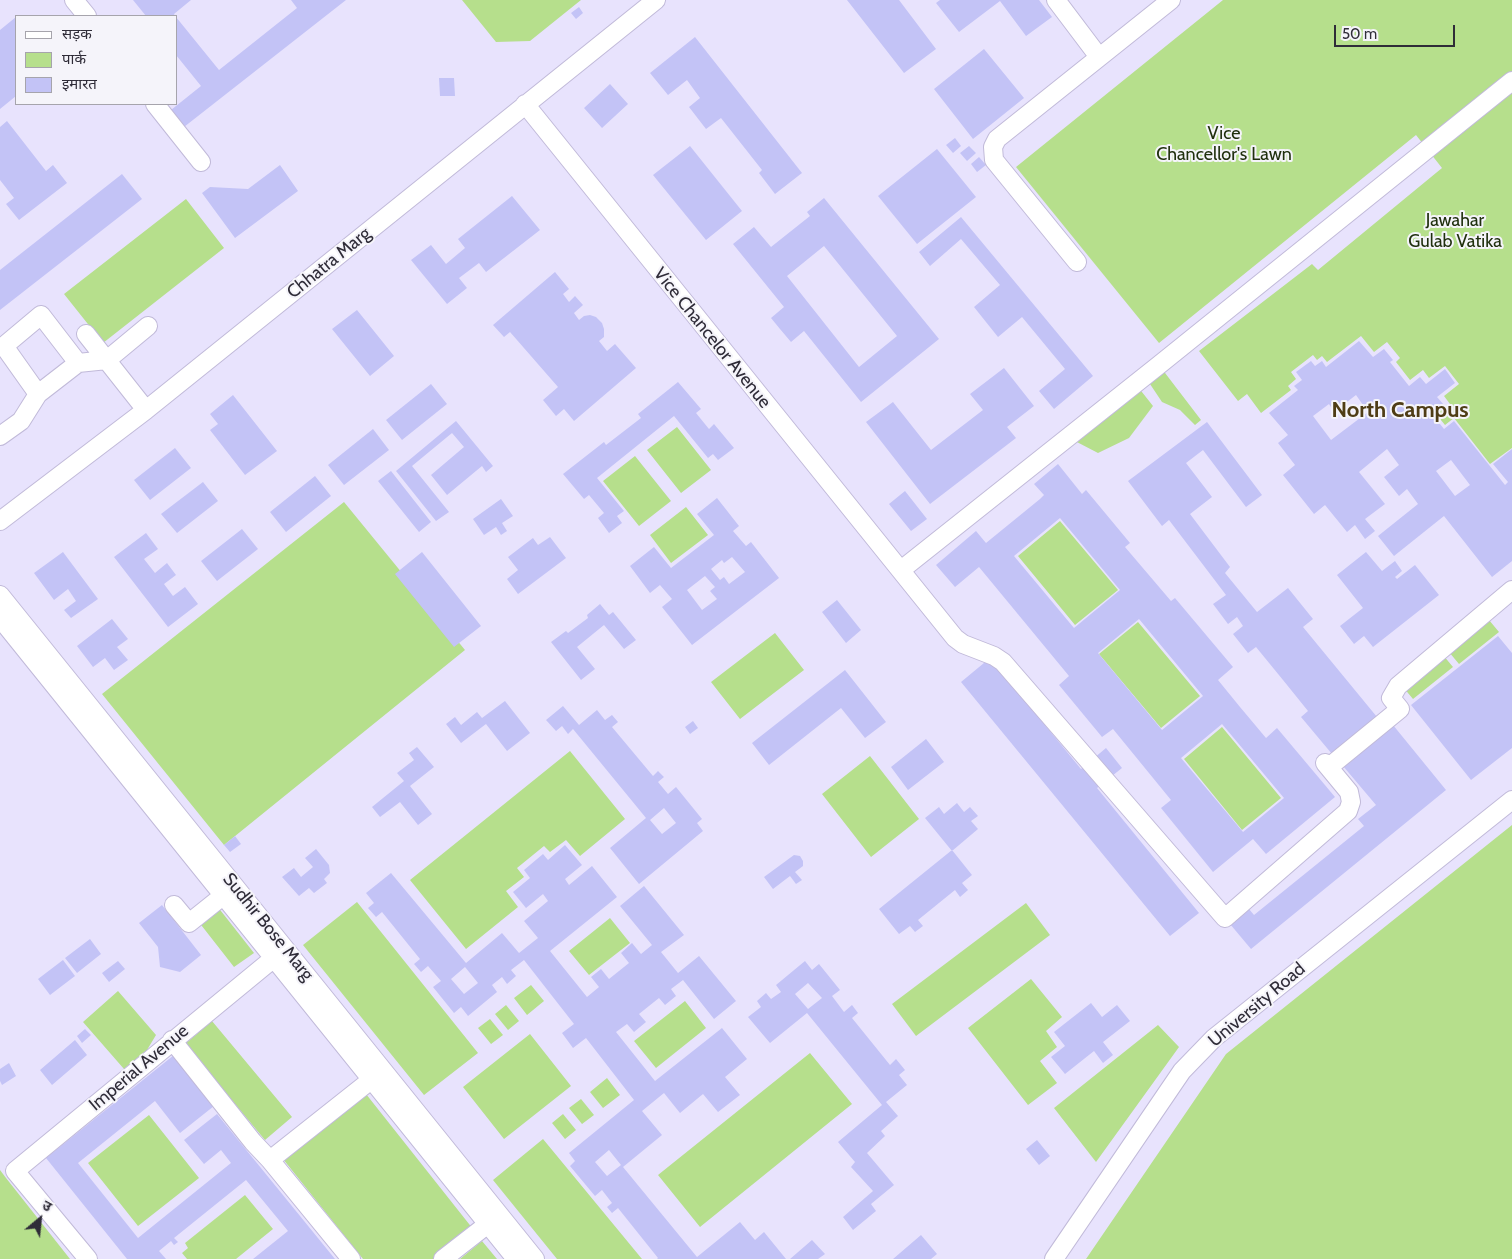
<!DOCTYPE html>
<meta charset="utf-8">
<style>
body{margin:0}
#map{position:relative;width:1512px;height:1259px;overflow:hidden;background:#e8e3fd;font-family:Cabin,"Noto Sans Devanagari",sans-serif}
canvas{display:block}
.legend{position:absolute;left:15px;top:15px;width:162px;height:90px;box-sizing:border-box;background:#f5f4fa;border:1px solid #a6a4ac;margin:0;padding:6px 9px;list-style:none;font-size:15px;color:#2f2c38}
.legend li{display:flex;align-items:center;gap:10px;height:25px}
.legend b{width:25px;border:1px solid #a6a4ac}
.north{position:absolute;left:15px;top:1194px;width:50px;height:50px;-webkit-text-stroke:4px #f5f4fa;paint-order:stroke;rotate:28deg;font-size:14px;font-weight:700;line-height:20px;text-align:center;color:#2f2c38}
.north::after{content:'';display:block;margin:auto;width:18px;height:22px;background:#2f2c38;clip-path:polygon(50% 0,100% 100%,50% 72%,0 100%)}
.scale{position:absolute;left:1334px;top:25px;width:121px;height:22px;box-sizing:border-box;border:2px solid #2f2c38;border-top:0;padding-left:6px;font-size:15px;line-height:18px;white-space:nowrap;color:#2f2c38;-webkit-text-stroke:4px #f5f4fa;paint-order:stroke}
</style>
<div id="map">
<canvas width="1512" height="1259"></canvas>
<ul class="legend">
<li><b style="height:6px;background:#fff"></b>सड़क</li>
<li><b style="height:14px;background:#b6df8c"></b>पार्क</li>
<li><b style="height:14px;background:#c3c3f6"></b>इमारत</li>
</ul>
<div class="north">उ</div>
<div class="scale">50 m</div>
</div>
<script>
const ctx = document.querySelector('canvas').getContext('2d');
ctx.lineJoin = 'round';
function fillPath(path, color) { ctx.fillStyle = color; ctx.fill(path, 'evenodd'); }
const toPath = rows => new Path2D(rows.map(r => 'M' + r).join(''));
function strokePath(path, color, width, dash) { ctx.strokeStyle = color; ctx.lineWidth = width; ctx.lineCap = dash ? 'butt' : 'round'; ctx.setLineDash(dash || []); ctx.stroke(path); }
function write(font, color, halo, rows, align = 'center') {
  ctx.font = font + ' Cabin,sans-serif'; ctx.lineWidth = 4; ctx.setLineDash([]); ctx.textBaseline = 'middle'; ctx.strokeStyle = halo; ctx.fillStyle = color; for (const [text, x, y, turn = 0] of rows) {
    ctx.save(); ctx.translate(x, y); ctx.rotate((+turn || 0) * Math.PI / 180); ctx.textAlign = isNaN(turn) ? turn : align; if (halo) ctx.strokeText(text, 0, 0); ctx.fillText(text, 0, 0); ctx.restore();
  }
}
const green = toPath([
 [462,0,581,0,530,41,496,42],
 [1223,0,1512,0,1512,448,1490,464,1454,418,1445,425,1436,414,1450,404,1444,396,1459,384,1445,366,1429,378,1423,370,1410,380,1396,362,1400,358,1387,342,1374,352,1361,336,1327,362,1322,356,1317,360,1313,355,1291,372,1296,379,1288,386,1291,390,1261,413,1247,394,1238,401,1199,351,1312,264,1318,270,1442,168,1416,135,1159,343,1016,167],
 [186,199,224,248,103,343,64,294],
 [1162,369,1201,420,1195,425,1180,410,1162,402,1148,381],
 [1138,387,1153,406,1129,438,1098,453,1073,440],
 [677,427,711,470,681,493,647,450],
 [635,456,671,501,639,526,603,481],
 [344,502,465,650,224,845,102,694],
 [686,507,708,535,671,563,650,535],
 [1060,521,1118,590,1075,625,1018,556],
 [1489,620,1499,632,1459,664,1449,652],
 [1138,622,1200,696,1161,728,1099,654],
 [775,633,804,670,740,719,711,682],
 [1443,655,1453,667,1413,699,1403,687],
 [1222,727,1281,798,1242,830,1184,759],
 [570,751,625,819,580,856,566,840,550,852,544,846,517,868,524,877,506,891,518,907,466,949,410,880],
 [870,756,919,819,871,857,822,794],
 [1512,825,1512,1259,1086,1259,1226,1054],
 [357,902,478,1053,424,1095,303,945],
 [1026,903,1050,935,916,1036,892,1004],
 [217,906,254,953,234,967,198,921],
 [610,918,630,943,589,975,569,951],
 [1031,979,1062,1017,1046,1031,1057,1047,1040,1061,1057,1083,1028,1105,968,1028],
 [531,985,544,1001,527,1015,514,998],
 [118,991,156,1035,147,1050,124,1069,83,1022],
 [685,1001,706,1028,656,1068,634,1041],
 [506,1005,519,1021,508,1030,495,1014],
 [490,1019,503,1035,491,1044,478,1028],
 [212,1021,292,1117,265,1140,185,1044],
 [1158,1025,1179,1047,1096,1162,1054,1108],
 [530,1034,571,1086,504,1139,463,1087],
 [810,1053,852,1104,700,1227,658,1175],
 [607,1078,620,1095,603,1108,590,1092],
 [366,1094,473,1229,435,1259,363,1259,283,1159],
 [581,1099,594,1115,582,1124,569,1108],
 [563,1114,576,1130,565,1139,552,1123],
 [149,1115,199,1178,138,1226,88,1163],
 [543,1139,642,1259,557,1259,493,1180],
 [0,1170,6,1178,70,1259,0,1259],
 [245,1195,273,1229,236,1259,187,1259,182,1253,188,1248,185,1243],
 [482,1241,497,1259,460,1259]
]);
const building = toPath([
 [133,0,191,0,174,14,175,16,146,16],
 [291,0,346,0,184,127,171,110,201,86,176,55,176,17,219,70,297,8],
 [847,0,899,0,936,49,904,73],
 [940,0,1039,0,1052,17,1026,36,1000,1,959,32,936,3],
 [579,7,583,13,576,19,571,13],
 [16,17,16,96,0,109,0,30],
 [695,37,802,173,775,194,759,173,762,170,721,118,706,129,689,107,700,98,687,80,668,95,650,73],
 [984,49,1024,98,973,139,934,89],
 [439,78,454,78,455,96,440,96],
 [610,84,628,104,602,128,584,108],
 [7,121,46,171,53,165,67,183,19,220,6,204,14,198,0,180,0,127],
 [955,138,961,146,953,153,946,145],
 [690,146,742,211,706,240,653,175],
 [969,146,976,153,967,161,960,153],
 [937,149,976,197,917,244,878,196],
 [979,157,986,165,977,172,971,164],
 [280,165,298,191,235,238,202,193,210,187,248,189],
 [122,174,142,199,0,310,0,270],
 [512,196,540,230,486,272,479,263,459,278,467,288,447,304,411,260,431,245,446,264,465,248,458,239],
 [824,198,939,339,861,402,804,331,791,342,780,329,771,318,784,307,733,244,754,227,771,247,810,216,807,212],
 [824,246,897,336,859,367,787,276],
 [961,217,1093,376,1054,409,1039,391,1065,369,1022,317,998,337,974,307,1000,285,961,239,930,266,919,252],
 [555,272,569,289,563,294,569,302,575,296,583,305,574,313,579,320,584,316,590,315,596,317,602,323,604,329,604,337,599,341,607,351,615,344,636,368,574,421,564,409,556,416,543,400,558,387,510,332,504,337,493,325],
 [357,310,394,356,370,376,332,329],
 [1359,341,1373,357,1384,349,1393,360,1390,362,1409,386,1420,377,1426,384,1445,369,1455,383,1437,397,1444,405,1432,414,1444,429,1454,421,1505,485,1508,482,1493,464,1512,449,1512,561,1492,577,1444,516,1394,556,1378,536,1418,504,1407,489,1399,496,1384,477,1399,465,1387,449,1359,472,1385,504,1365,519,1375,531,1365,539,1355,525,1347,532,1325,505,1314,514,1283,475,1295,465,1278,443,1288,435,1269,413,1298,390,1294,386,1302,380,1296,372,1311,361,1315,366,1322,361,1326,367],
 [1356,395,1368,412,1331,440,1313,416,1329,404,1334,412],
 [1451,460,1470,485,1455,496,1436,471],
 [1004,368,1034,406,1007,427,1016,438,930,504,866,422,893,402,931,450,983,410,970,394],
 [678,382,701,409,696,413,709,429,714,424,734,448,718,460,713,454,708,458,674,416,597,478,624,511,617,516,622,523,609,533,598,518,604,513,589,495,584,499,563,474,604,442,606,445,641,418,638,414],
 [431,384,447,404,402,440,386,420],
 [233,395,277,451,245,475,210,430,218,424,210,414],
 [456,421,493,466,486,472,482,466,447,495,431,475,464,447,452,433,412,466,449,512,436,521,396,471],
 [1207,422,1262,495,1246,507,1203,450,1186,463,1212,497,1190,514,1230,567,1225,573,1257,612,1288,588,1313,619,1303,627,1377,717,1332,754,1301,717,1308,711,1283,680,1256,647,1248,653,1233,634,1243,626,1237,617,1228,624,1213,604,1226,595,1169,520,1162,526,1128,481],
 [373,429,389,450,344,485,328,465],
 [175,448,191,468,150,500,134,480],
 [1058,464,1082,494,1086,490,1130,543,1125,547,1171,601,1175,598,1233,667,1218,680,1240,707,1266,738,1277,728,1335,797,1266,854,1253,839,1213,872,1161,808,1171,800,1113,729,1102,737,1059,685,1069,676,979,567,955,587,936,565,976,531,986,543,1040,499,1044,495,1034,484],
 [1060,518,1120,590,1074,628,1014,556],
 [1139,619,1203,696,1162,730,1098,653],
 [1222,724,1284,798,1243,832,1181,758],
 [391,471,431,522,419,532,378,481],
 [315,476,331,496,286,532,270,512],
 [203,482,218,501,177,533,161,514],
 [905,491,927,519,911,531,889,504],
 [717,498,739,526,733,531,746,546,751,542,779,578,692,645,662,607,672,599,660,585,650,593,630,566,654,547,671,568,714,535,697,514],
 [732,557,745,572,729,584,724,577,720,580,711,569,722,560,724,563],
 [705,576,715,587,710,591,717,599,702,610,687,590],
 [501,499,513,516,502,523,507,531,501,535,496,527,484,535,473,519],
 [242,529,258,549,217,581,201,561],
 [146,533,158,549,144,559,155,573,167,563,176,575,164,584,173,596,185,587,198,604,168,627,114,557],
 [550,537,566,558,518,594,507,579,518,570,508,557,533,538,538,545],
 [63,552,98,599,71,618,64,610,76,601,68,589,54,600,34,573],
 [422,552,481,626,454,647,395,574],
 [1366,552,1382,571,1395,561,1402,571,1395,577,1397,579,1415,565,1439,595,1373,647,1364,636,1354,644,1340,626,1363,608,1337,575],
 [837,600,861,630,846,643,822,612],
 [600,604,609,615,613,612,636,640,624,649,604,625,577,647,595,669,581,680,551,642,566,631,568,633,588,618,587,615],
 [112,619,128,639,117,647,128,660,114,670,105,658,93,667,77,646],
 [1498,636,1512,653,1512,748,1471,780,1411,705],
 [990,658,1081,769,1106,748,1122,768,1097,788,1199,913,1170,936,961,682],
 [845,670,886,722,865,738,841,708,769,765,752,743],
 [505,701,530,733,507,751,486,724,461,743,446,724,455,717,461,725,477,712,482,718],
 [563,706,579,725,597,710,605,720,612,715,618,722,612,727,653,776,658,771,664,777,658,782,668,794,676,787,702,819,697,823,703,831,639,884,610,848,646,818,573,729,568,734,562,726,556,731,546,720],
 [664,808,676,823,662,834,650,820],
 [693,721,698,728,690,734,685,727],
 [1393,725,1446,790,1251,949,1230,924,1249,909,1254,915,1364,826,1358,819,1376,805,1343,766],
 [926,739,944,762,908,790,891,767],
 [417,747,434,767,410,786,432,814,418,825,400,802,380,817,372,807,404,781,397,773,414,760,409,753],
 [957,803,964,812,970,807,978,816,971,821,978,829,952,851,925,818,939,807,944,814],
 [235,836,241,844,230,852,224,845],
 [565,845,582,865,565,879,569,885,592,866,617,897,550,951,587,997,599,987,591,977,601,969,609,979,629,963,621,953,632,943,641,954,652,945,620,906,644,886,684,935,661,952,678,973,699,956,736,1001,714,1019,683,980,671,989,676,996,665,1005,659,998,639,1014,646,1022,634,1032,627,1024,616,1032,655,1081,722,1028,747,1059,725,1077,740,1095,718,1112,703,1094,680,1113,664,1093,642,1111,662,1135,623,1167,697,1257,740,1222,755,1240,764,1232,786,1259,657,1259,658,1258,618,1208,612,1213,607,1207,612,1203,602,1190,595,1196,570,1166,575,1161,569,1153,634,1100,586,1038,573,1048,562,1033,574,1024,524,960,511,970,516,976,507,984,502,977,492,985,497,992,468,1016,461,1007,454,1013,433,987,441,981,428,966,421,972,414,964,420,959,382,912,376,917,368,908,374,903,366,893,391,873,466,963,502,933,519,953,538,938,524,921,548,901,543,894,526,908,513,892,530,878,524,870,543,854,548,860],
 [465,967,478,983,464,994,451,979],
 [609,1150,621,1165,607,1176,595,1162],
 [316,849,329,865,330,873,324,879,327,883,314,893,309,888,299,896,282,877,294,868,301,877,313,867,305,858],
 [952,850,972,875,962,883,968,890,960,897,955,890,918,920,923,926,915,932,910,926,899,934,879,909],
 [794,855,800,856,803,861,803,866,795,872,802,880,796,884,790,876,773,889,764,877],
 [162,905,201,955,180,972,160,967,158,947,139,923],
 [90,939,101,954,77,973,65,958],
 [63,960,75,976,50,995,38,979],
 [118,961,125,969,109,982,102,973],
 [805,961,812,970,819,964,840,990,832,996,844,1012,852,1005,858,1013,852,1018,890,1065,896,1059,905,1070,899,1075,907,1085,886,1102,898,1116,881,1131,885,1136,867,1153,894,1185,871,1204,876,1211,853,1230,843,1217,873,1191,851,1167,855,1162,838,1142,882,1105,807,1013,770,1043,748,1017,761,1007,757,1001,766,993,771,999,781,992,776,985],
 [808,983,822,998,808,1009,795,994],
 [1091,1003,1102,1017,1117,1005,1130,1021,1103,1042,1113,1055,1103,1063,1094,1051,1065,1074,1051,1057,1065,1046,1054,1032],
 [85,1029,91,1035,82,1043,77,1036],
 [75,1040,87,1055,52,1085,40,1070],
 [174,1055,214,1106,180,1133,155,1101,78,1163,138,1238,231,1163,221,1150,204,1164,184,1140,217,1114,335,1259,253,1259,288,1231,246,1180,174,1238,178,1242,174,1245,171,1241,159,1251,166,1259,127,1259,46,1158],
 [9,1063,16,1076,2,1085,0,1081,0,1069],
 [1037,1140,1050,1156,1039,1165,1026,1149],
 [921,1235,937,1254,931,1259,893,1259],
 [812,1240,825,1254,818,1259,790,1259]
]);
const minor = toPath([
 [74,0,87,16],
 [1056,0,1099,57],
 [155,104,201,162],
 [525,104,955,638,963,644,994,656,1003,662,1225,918,1348,811,1351,802,1349,792,1325,763],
 [1077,262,994,160,993,147,997,139,1171,0],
 [86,334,146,410],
 [38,394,4,346,41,315,78,363],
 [0,436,21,421,38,394,78,363,107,360,148,326],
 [0,521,146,410,656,0],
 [901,570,1159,365,1512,81],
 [0,595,535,1259],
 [0,618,516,1259],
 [1329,767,1400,709,1391,698,1398,686,1512,590],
 [174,905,189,923,224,895],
 [172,1040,253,1142,270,1160],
 [88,1259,15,1171,274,958],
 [351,1259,270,1160,371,1080],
 [443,1259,488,1224],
 [1054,1259,1182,1071,1214,1038,1512,800]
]);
const parkNames = [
 ["Vice",1224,134],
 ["Chancellor's Lawn",1224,155],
 ["Jawahar",1455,221],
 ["Gulab Vatika",1455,242]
];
const streetNames = [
 ["Chhatra Marg",329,263,-39],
 ["Vice Chancelor Avenue",712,338,51],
 ["Sudhir Bose Marg",268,927,51],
 ["University Road",1257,1005,-40],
 ["Imperial Avenue",139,1068,-40]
];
const districtNames = [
 ["North Campus",1400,411]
];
fillPath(green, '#b6df8c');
fillPath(building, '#c3c3f6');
strokePath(minor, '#c1bad9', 20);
strokePath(minor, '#fff', 18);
write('18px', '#20300e', '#f5f4fa', parkNames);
write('18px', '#2f2c38', '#f5f4fa', streetNames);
write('bold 22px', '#4f3d16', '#f5f4fa', districtNames);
</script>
